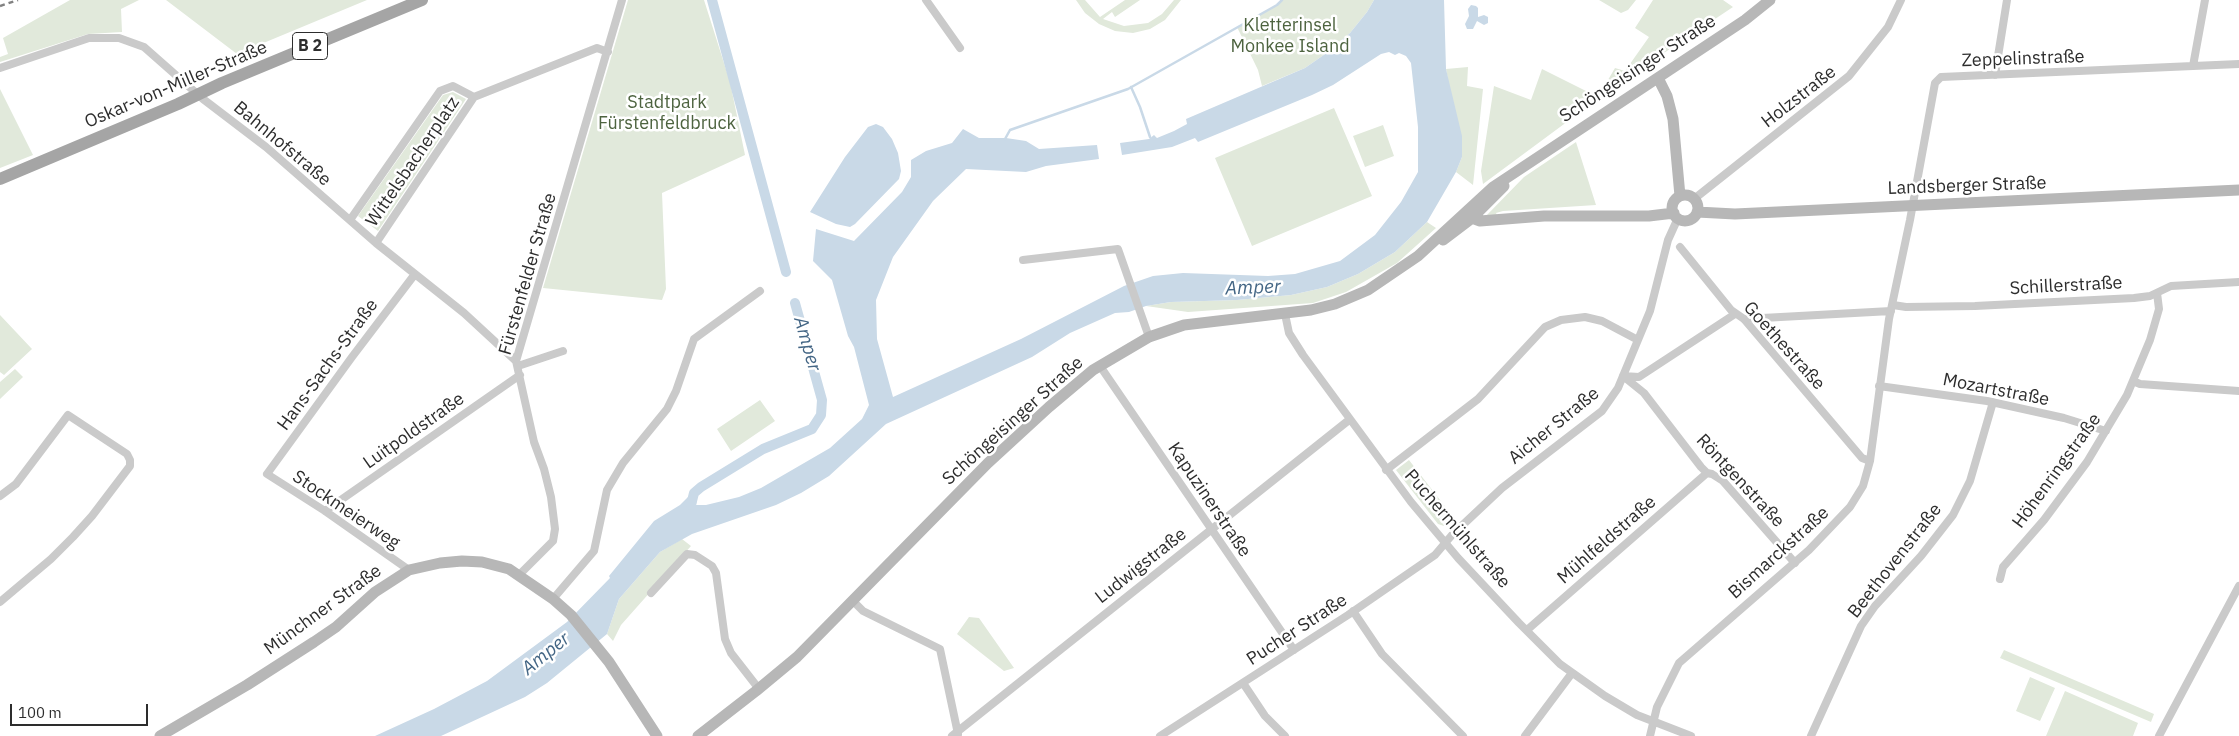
<!DOCTYPE html>
<meta charset="utf-8">
<style>
body{margin:0}
#map{position:relative;width:2239px;height:736px;overflow:hidden;background:#fff;font-family:"IBM Plex Sans",sans-serif}
canvas{display:block}
.scale{position:absolute;left:10px;top:704px;width:138px;height:22px;box-sizing:border-box;border:2px solid #2d2d2d;border-top:0;padding-left:6px;font-size:15px;line-height:18px;white-space:nowrap;color:#2d2d2d;-webkit-text-stroke:4px #fff;paint-order:stroke}
</style>
<div id="map">
<canvas width="2239" height="736"></canvas>
<div class="scale">100 m</div>
</div>
<script>
const ctx = document.querySelector('canvas').getContext('2d');
ctx.lineJoin = 'round';
function fillPath(path, color) { ctx.fillStyle = color; ctx.fill(path, 'evenodd'); }
const toPath = rows => new Path2D(rows.map(r => 'M' + r).join(''));
function strokePath(path, color, width, dash) { ctx.strokeStyle = color; ctx.lineWidth = width; ctx.lineCap = dash ? 'butt' : 'round'; ctx.setLineDash(dash || []); ctx.stroke(path); }
function write(font, color, halo, rows, align = 'center') {
  ctx.font = font + ' "IBM Plex Sans",sans-serif'; ctx.lineWidth = 5; ctx.setLineDash([]); ctx.textBaseline = 'middle'; ctx.strokeStyle = halo; ctx.fillStyle = color; for (const [text, x, y, turn = 0] of rows) {
    ctx.save(); ctx.translate(x, y); ctx.rotate((+turn || 0) * Math.PI / 180); ctx.textAlign = isNaN(turn) ? turn : align; if (halo) ctx.strokeText(text, 0, 0); ctx.fillText(text, 0, 0); ctx.restore();
  }
}
const green = toPath([
 [70,0,139,0,121,9,122,32,88,34,0,62,0,57,8,54,3,38],
 [166,0,367,0,237,54],
 [628,0,704,0,730,82,745,155,662,193,666,289,662,300,543,288],
 [1076,0,1085,0,1100,17,1125,0,1140,0,1115,17,1112,12,1103,19,1124,26,1148,23,1162,14,1174,0,1181,0,1165,20,1150,29,1133,33,1115,31,1099,24,1085,13],
 [1282,0,1374,0,1367,12,1350,33,1328,52,1305,68,1262,86,1258,70,1237,27,1277,5],
 [1599,0,1636,0,1628,10,1621,13],
 [1653,0,1723,0,1733,7,1610,89,1605,85,1615,68,1625,71,1649,37,1635,28],
 [1468,67,1467,86,1483,89,1473,185,1456,172,1462,157,1446,69],
 [1542,69,1592,94,1583,110,1483,184,1481,171,1494,86,1531,100],
 [0,89,33,155,0,168],
 [453,92,466,99,378,231,358,216,443,95],
 [1334,108,1372,196,1252,246,1215,158],
 [1383,125,1394,156,1365,167,1353,136],
 [1576,142,1596,205,1503,211,1496,213,1497,215,1486,216,1524,177],
 [1427,222,1436,228,1397,263,1346,292,1313,303,1188,312,1146,306,1171,302,1237,300,1291,295,1327,287,1358,274,1395,252],
 [0,315,32,349,4,375,0,372],
 [15,369,23,377,0,399,0,382],
 [760,400,775,421,731,451,717,429],
 [1409,460,1454,518,1444,526,1438,524,1396,470],
 [682,539,691,546,621,625,613,641,607,634,619,599,660,552],
 [969,617,979,618,1014,668,1004,671,957,634],
 [2004,650,2154,714,2151,722,2000,658],
 [2030,677,2055,688,2040,721,2016,711],
 [2065,691,2138,723,2133,736,2046,736]
]);
const water = toPath([
 [1374,0,1444,0,1446,69,1462,136,1462,157,1456,172,1427,222,1395,252,1358,274,1327,287,1291,295,1237,300,1171,302,1146,306,1129,312,1115,313,1070,333,1032,357,886,424,829,476,801,493,776,505,692,534,660,552,619,599,607,634,547,683,525,697,441,736,375,736,434,709,487,681,567,622,610,578,609,576,654,521,680,505,688,497,694,493,697,497,696,505,706,505,739,497,761,488,830,448,862,419,869,405,854,347,848,336,832,280,813,261,816,229,854,241,902,192,911,177,911,160,926,151,952,143,963,129,979,138,1006,138,1026,141,1039,149,1097,145,1099,159,1046,166,1026,172,966,169,933,201,893,257,876,300,877,339,893,397,1021,339,1124,286,1153,276,1183,273,1268,276,1295,274,1340,261,1375,235,1401,202,1418,172,1418,127,1411,63,1406,56,1399,53,1395,55,1389,52,1381,54,1333,85,1312,95,1198,142,1195,138,1172,147,1122,155,1120,143,1149,139,1154,135,1157,138,1174,131,1187,124,1186,119,1305,68,1328,52,1350,33,1367,12],
 [1471,5,1476,6,1478,8,1478,17,1484,15,1488,17,1488,23,1484,25,1477,21,1473,29,1467,29,1465,24,1469,16,1468,9],
 [876,124,883,127,892,139,898,153,901,171,899,179,855,224,850,227,836,224,810,212,845,157,868,127]
]);
const stream = toPath([
 [1131,87,1140,107,1150,137],
 [1005,139,1010,130,1128,89,1277,5,1282,0]
]);
const canal = toPath([
 [712,0,786,272],
 [691,505,694,493,701,487,763,449,812,429,821,415,822,400,795,303]
]);
const street = toPath([
 [926,0,960,48],
 [2193,66,2205,0],
 [0,68,89,38,119,38,144,47,203,99,266,147,376,243,464,313,516,361],
 [1995,75,2007,0],
 [1694,199,1849,76,1888,27,1901,0],
 [350,220,440,91,453,86,474,97],
 [376,243,474,97,597,48,608,52],
 [1680,247,1731,310,1744,319,1862,458,1870,461],
 [1023,260,1118,249,1149,337],
 [1893,305,1906,307,1975,306,2134,298,2150,296,2171,286,2239,282],
 [1285,314,1289,333,1303,355,1411,502,1458,558,1519,623,1560,664,1605,696,1637,715,1691,736],
 [1744,319,1891,311],
 [518,366,563,351],
 [1100,366,1294,650],
 [1623,376,1644,393,1701,467,1707,473,1712,474,1723,481,1795,563],
 [1623,376,1639,377,1735,314],
 [2133,381,2140,384,2239,391],
 [1879,386,1987,401,2064,418,2106,431],
 [1386,470,1478,399,1545,327,1561,320,1585,317,1602,321,1638,340],
 [0,496,16,484,68,415,127,454,130,460,130,466,92,516,73,537,51,559,0,602],
 [325,511,520,375],
 [409,570,325,511,267,474,352,357,415,274],
 [519,575,553,541,555,529,551,497,544,469,534,442,516,361,622,0],
 [2000,579,2003,567,2044,520,2087,462,2127,395,2150,340,2159,309,2157,293],
 [651,593,687,554,695,555,712,566,716,573,725,639,731,653,759,689],
 [553,599,594,551,607,490,623,463,667,409,676,391,694,339,760,291],
 [853,601,863,611,940,649,958,734],
 [1353,611,1382,654,1463,736],
 [1527,630,1707,473],
 [1243,683,1265,716,1285,736],
 [952,736,1349,420],
 [1160,736,1348,615,1435,555,1452,535,1502,488,1602,411,1618,388,1650,311,1668,240,1678,218],
 [1525,736,1572,673],
 [1650,736,1657,707,1679,663,1809,550,1850,507,1863,486,1870,461,1889,319,1910,220,1935,83,1941,77,2239,64],
 [1811,736,1861,626,1875,606,1921,556,1953,515,1970,481,1993,402],
 [2159,736,2239,586]
]);
const secondary = toPath([
 [1658,78,1667,96,1673,119,1680,196],
 '1672 208a13 13 0 1 1 26 0a13 13 0 1 1-26 0Z',
 [1697,212,1735,214,2239,190],
 [1472,218,1480,221,1544,216,1649,216,1674,213],
 [1443,240,1472,218,1504,186],
 [160,736,247,685,314,642,336,627,375,592,409,570,440,563,462,561,482,562,509,569,553,599,571,615,609,662,657,736],
 [698,736,756,691,797,657,988,463,1049,407,1093,370,1149,337,1184,325,1311,310,1335,304,1368,290,1418,256,1493,187,1745,20,1770,0]
]);
const primary = toPath([
 [0,179,178,104,222,83,422,0]
]);
const rail = toPath([
 [0,6,18,0]
]);
const shields = [
 [310,46,35]
];
const shieldNames = [
 ["B 2",310,46]
];
const parkNames = [
 ["Kletterinsel",1290,26],
 ["Monkee Island",1290,47],
 ["Stadtpark",667,103],
 ["Fürstenfeldbruck",667,124]
];
const streetNames = [
 ["Zeppelinstraße",2023,59,-2],
 ["Schöngeisinger Straße",1638,69,-33],
 ["Oskar-von-Miller-Straße",176,85,-23],
 ["Holzstraße",1799,97,-38],
 ["Bahnhofstraße",282,144,40],
 ["Wittelsbacherplatz",413,162,-56],
 ["Landsberger Straße",1967,186,-2],
 ["Fürstenfelder Straße",528,274,-74],
 ["Schillerstraße",2066,286,-3],
 ["Goethestraße",1784,346,48],
 ["Hans-Sachs-Straße",328,365,-54],
 ["Mozartstraße",1996,390,11],
 ["Schöngeisinger Straße",1013,421,-42],
 ["Aicher Straße",1554,426,-39],
 ["Luitpoldstraße",414,431,-35],
 ["Höhenringstraße",2057,471,-54],
 ["Röntgenstraße",1740,481,47],
 ["Kapuzinerstraße",1209,500,56],
 ["Stockmeierweg",346,510,34],
 ["Puchermühlstraße",1457,529,49],
 ["Mühlfeldstraße",1607,540,-41],
 ["Bismarckstraße",1779,553,-42],
 ["Beethovenstraße",1895,561,-52],
 ["Ludwigstraße",1141,566,-38],
 ["Münchner Straße",323,610,-36],
 ["Pucher Straße",1297,630,-33]
];
const waterNames = [
 ["Amper",1253,288,-2],
 ["Amper",807,344,74],
 ["Amper",546,654,-39]
];
fillPath(green, '#e1e9db');
fillPath(water, '#c9d9e7');
strokePath(stream, '#c9d9e7', 2.5);
strokePath(canal, '#c9d9e7', 10);
strokePath(street, '#cacaca', 8);
strokePath(secondary, '#b7b7b7', 11);
strokePath(primary, '#a5a5a5', 12);
strokePath(rail, '#828282', 2.5, [5, 4]);
for (const [x, y, w] of shields) { const box = new Path2D(); box.roundRect(x - w / 2, y - 13.5, w, 27, 4); ctx.fillStyle = '#fff'; ctx.fill(box); strokePath(box, '#2d2d2d', 1); }
write('bold 16px', '#2d2d2d', null, shieldNames);
write('18px', '#4d633f', '#fff', parkNames);
write('18px', '#2d2d2d', '#fff', streetNames);
write('italic 19px', '#446685', '#fff', waterNames);
</script>
